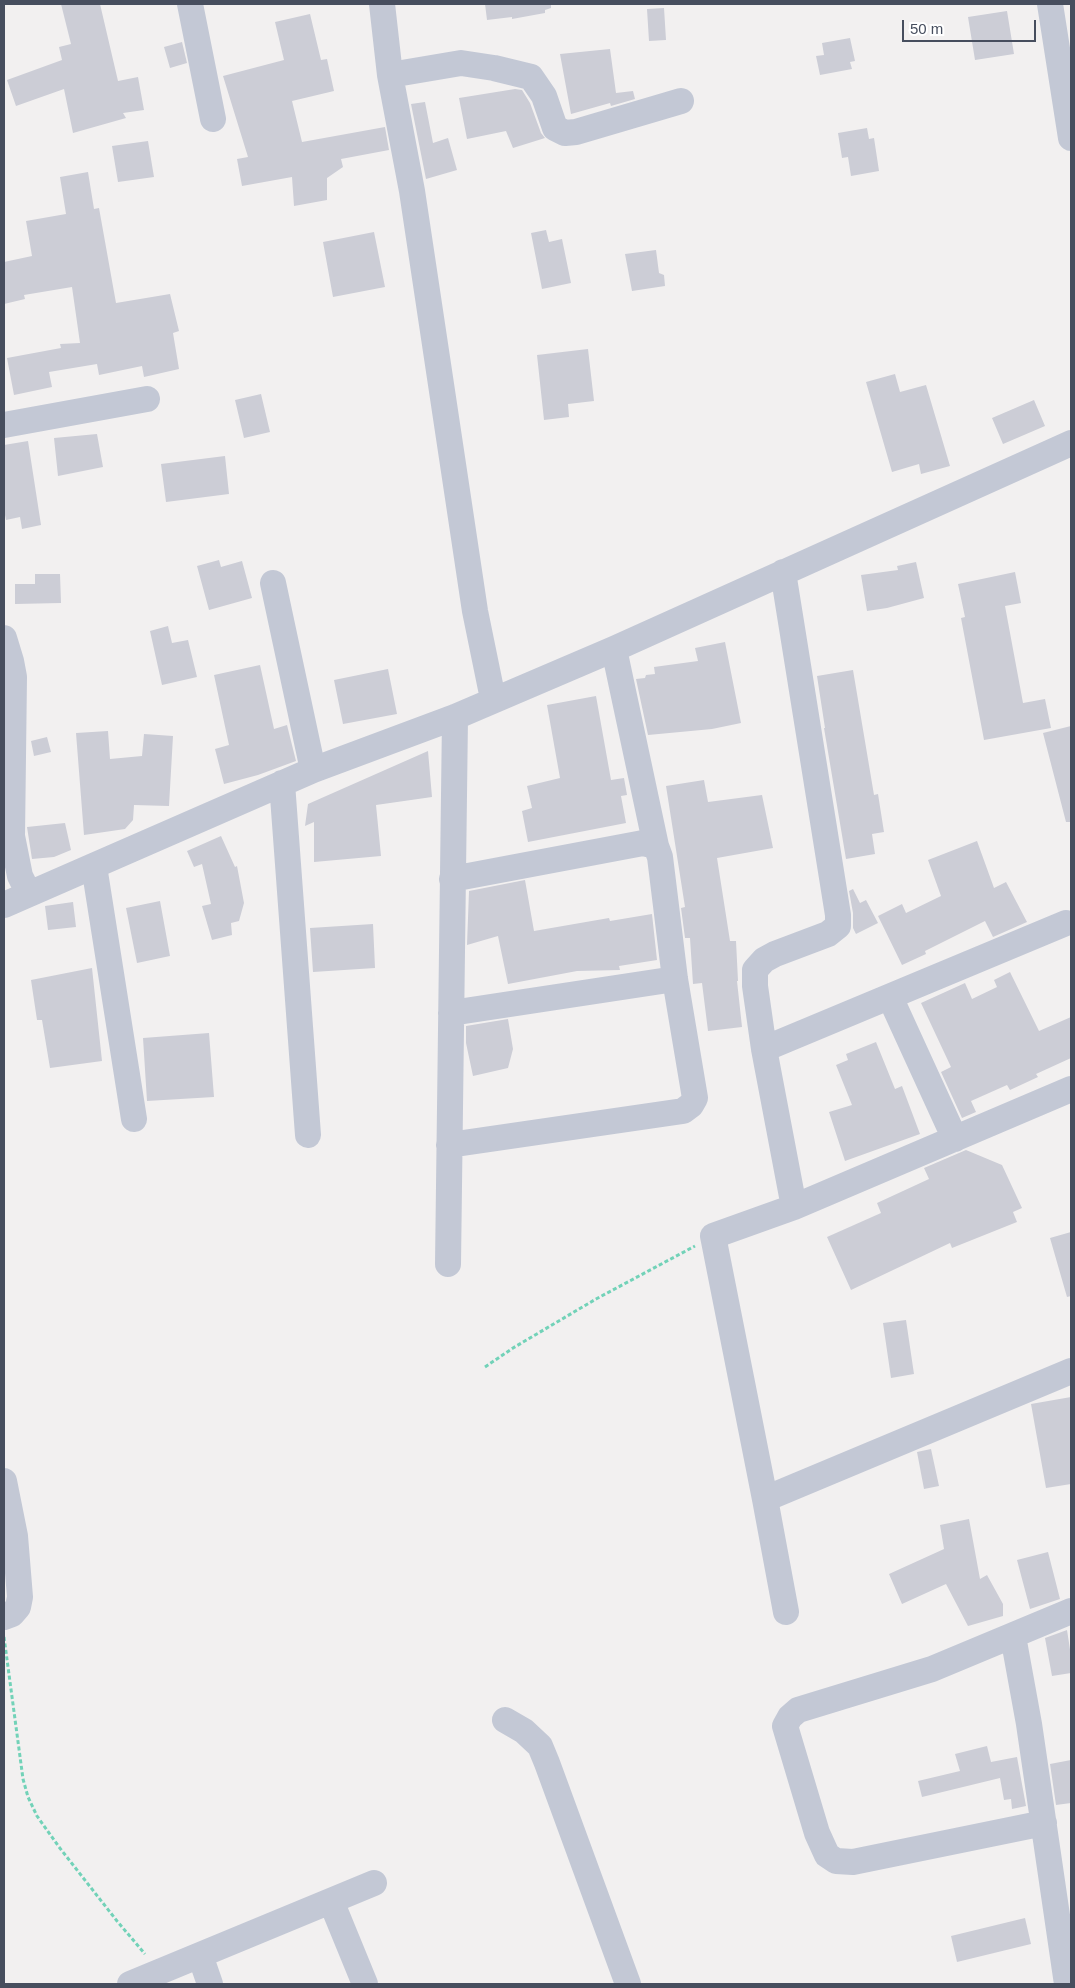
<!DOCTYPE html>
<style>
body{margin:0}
#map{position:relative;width:1075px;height:1988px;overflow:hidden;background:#f2f0f0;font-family:Helvetica,sans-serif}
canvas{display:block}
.frame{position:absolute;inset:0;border:5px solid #474e5e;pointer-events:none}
.scale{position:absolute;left:902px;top:20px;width:134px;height:22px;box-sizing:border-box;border:2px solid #474e5e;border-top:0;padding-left:6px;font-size:15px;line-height:18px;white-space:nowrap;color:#474e5e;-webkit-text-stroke:4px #fff;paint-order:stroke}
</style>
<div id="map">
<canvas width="1075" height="1988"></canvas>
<div class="frame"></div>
<div class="scale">50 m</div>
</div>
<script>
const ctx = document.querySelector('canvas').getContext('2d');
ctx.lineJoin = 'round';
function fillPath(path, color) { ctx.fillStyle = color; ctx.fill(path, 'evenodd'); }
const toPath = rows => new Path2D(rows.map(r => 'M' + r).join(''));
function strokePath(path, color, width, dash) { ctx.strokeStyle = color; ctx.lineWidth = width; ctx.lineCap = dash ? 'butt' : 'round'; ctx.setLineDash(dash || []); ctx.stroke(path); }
const building = toPath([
 [61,4,100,4,118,81,138,77,144,110,123,113,126,118,73,133,64,89,16,106,7,80,62,60,59,47,71,44],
 [485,4,551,4,551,8,545,10,545,13,512,19,512,17,487,20],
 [664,8,666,40,649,41,647,9],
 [1007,11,1014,54,975,60,968,17],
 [310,14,321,60,327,59,334,91,292,101,302,142,385,127,389,150,341,159,343,167,327,178,327,200,294,206,292,177,242,186,237,159,248,157,223,76,284,60,275,22],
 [850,38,855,61,850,62,852,69,820,75,816,56,824,55,822,43],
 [182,42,187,63,170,68,164,47],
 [610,49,616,93,633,91,635,99,611,106,610,103,571,114,560,54],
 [515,89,522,90,530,103,541,133,545,138,513,148,506,131,467,139,459,98],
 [425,102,433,143,448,138,457,170,426,179,411,104],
 [867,128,869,139,874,138,879,171,851,176,848,157,842,158,838,133],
 [148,141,154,177,118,182,112,146],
 [88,172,94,209,99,208,116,303,170,294,179,331,173,333,179,369,144,377,142,366,99,375,97,364,49,372,52,387,14,395,7,358,61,348,60,344,80,343,72,287,24,295,25,299,4,304,4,262,32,256,26,221,66,214,60,177],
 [546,230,549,242,562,239,571,283,542,289,531,233],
 [374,232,385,287,333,297,323,242],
 [656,250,659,273,664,275,665,286,632,291,625,254],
 [588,349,594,401,568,404,569,417,544,420,537,355],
 [895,374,900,392,926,385,950,466,921,474,919,464,892,472,866,382],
 [261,394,270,432,244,438,235,400],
 [1034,400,1045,426,1003,444,992,418],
 [97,434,103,467,58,476,54,438],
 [28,441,41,525,22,529,20,517,6,520,4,510,4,445],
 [225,456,229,494,166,502,161,464],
 [219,560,221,567,242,561,252,598,209,610,197,566],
 [916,562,924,598,887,608,867,611,861,575,898,570,897,566],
 [1015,572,1021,603,1005,606,1023,703,1045,699,1051,728,984,740,961,618,965,617,958,584],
 [35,574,60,574,61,603,15,604,15,584,35,584],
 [168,626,172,643,188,640,197,677,162,685,150,631],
 [725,642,741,723,712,729,648,735,636,679,645,678,646,675,655,674,654,667,698,661,695,648],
 [260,665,274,729,287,725,296,761,258,775,224,784,215,749,229,745,214,675],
 [388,669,397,714,343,724,334,680],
 [853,670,874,795,878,794,884,832,872,834,875,854,846,859,824,728,825,728,817,676],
 [596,696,611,780,624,778,627,795,621,796,626,823,528,842,522,811,532,808,527,786,560,778,547,705],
 [1071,726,1071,822,1066,822,1043,733],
 [108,731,110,759,142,756,144,734,173,736,169,806,134,805,133,820,125,829,84,835,76,733],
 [47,737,51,752,34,756,31,741],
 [428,751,432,797,376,805,381,856,314,862,314,822,305,826,308,804],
 [704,780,708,802,762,795,773,848,717,858,730,941,736,941,738,981,737,981,742,1027,708,1031,702,983,693,984,690,938,685,938,681,908,685,907,666,786],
 [65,823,71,850,54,857,32,859,27,827],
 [221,836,235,867,237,866,244,903,239,921,231,923,232,935,212,940,202,906,211,904,202,864,194,867,187,851],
 [977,841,994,888,1006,882,1027,922,993,937,985,921,925,951,926,954,902,965,878,916,902,904,906,913,941,896,928,860],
 [525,880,534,931,609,918,610,921,652,914,657,960,619,966,620,970,577,971,508,984,498,936,467,945,469,891],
 [853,889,860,903,866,900,878,923,856,934,853,928,853,913,849,891],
 [160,901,170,956,137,963,126,908],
 [73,902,76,927,48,930,45,906],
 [373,924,375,968,313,972,310,928],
 [92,968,102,1061,50,1068,42,1020,37,1020,31,980],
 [1010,972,1039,1031,1071,1017,1071,1058,1036,1074,1038,1077,1010,1090,1007,1085,971,1101,976,1112,962,1118,941,1072,951,1067,921,1003,965,983,972,999,997,987,994,980],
 [508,1019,513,1049,508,1068,473,1076,466,1043,466,1026],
 [209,1033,214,1097,147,1101,143,1038],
 [876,1042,895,1089,902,1086,920,1134,845,1161,829,1112,852,1105,836,1065,848,1060,846,1054],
 [966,1150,1002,1165,1022,1208,1013,1212,1017,1222,952,1248,950,1243,851,1290,827,1237,881,1213,877,1203,929,1179,924,1168],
 [1071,1232,1071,1296,1067,1297,1050,1238],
 [906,1320,914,1374,891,1378,883,1323],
 [1071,1397,1071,1484,1046,1488,1031,1404],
 [931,1449,939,1486,924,1489,917,1452],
 [969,1519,980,1579,987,1575,1003,1604,1003,1616,968,1626,946,1584,902,1604,889,1574,944,1549,940,1525],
 [1048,1552,1060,1599,1030,1609,1017,1560],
 [1067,1630,1071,1656,1071,1673,1052,1676,1045,1638],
 [987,1746,991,1762,1017,1757,1026,1806,1012,1809,1011,1799,1004,1800,1000,1778,922,1797,918,1781,960,1771,955,1754],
 [1071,1760,1071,1803,1056,1805,1050,1764],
 [1025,1918,1031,1944,957,1962,951,1936]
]);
const path = toPath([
 [485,1367,513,1348,596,1299,695,1246],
 [4,1637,23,1779,28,1797,37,1816,59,1847,117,1921,145,1954]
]);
const minor = toPath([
 [190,4,213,119],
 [382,4,390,75,412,191,475,611,493,699],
 [1050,4,1071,138],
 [390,75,461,63,494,68,531,77,544,96,555,128,565,133,576,132,681,101],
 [4,425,147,399],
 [783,572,838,915,838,926,828,934,775,954,764,960,755,970,755,986,764,1049,794,1207],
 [273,583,313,770],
 [4,638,11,661,14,677,12,836,20,876,29,894],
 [614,649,656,846],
 [282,783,308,1135],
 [94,866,134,1119],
 [4,905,313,770,455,717,614,649,1071,443],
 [890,997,955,1139],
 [451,1013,675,979],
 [764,1049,1066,923],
 [449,1145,683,1111,691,1105,695,1098,675,979,660,857,656,846,643,843,452,879],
 [448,1264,455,717],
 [4,1481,15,1536,20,1597,18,1607,12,1614,4,1617],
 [765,1499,1071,1371],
 [786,1612,765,1499,713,1236,794,1207,1071,1089],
 [1013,1636,1029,1724,1067,1984],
 [505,1720,524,1731,540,1746,547,1763,628,1984],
 [1044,1823,853,1862,836,1861,827,1855,817,1833,785,1726,790,1717,798,1710,932,1669,1071,1611],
 [331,1901,365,1984],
 [200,1955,210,1984],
 [130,1984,374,1883]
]);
fillPath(building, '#cccdd6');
strokePath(path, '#72d2b8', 3, [4, 2.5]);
strokePath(minor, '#c3c8d5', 26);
</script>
